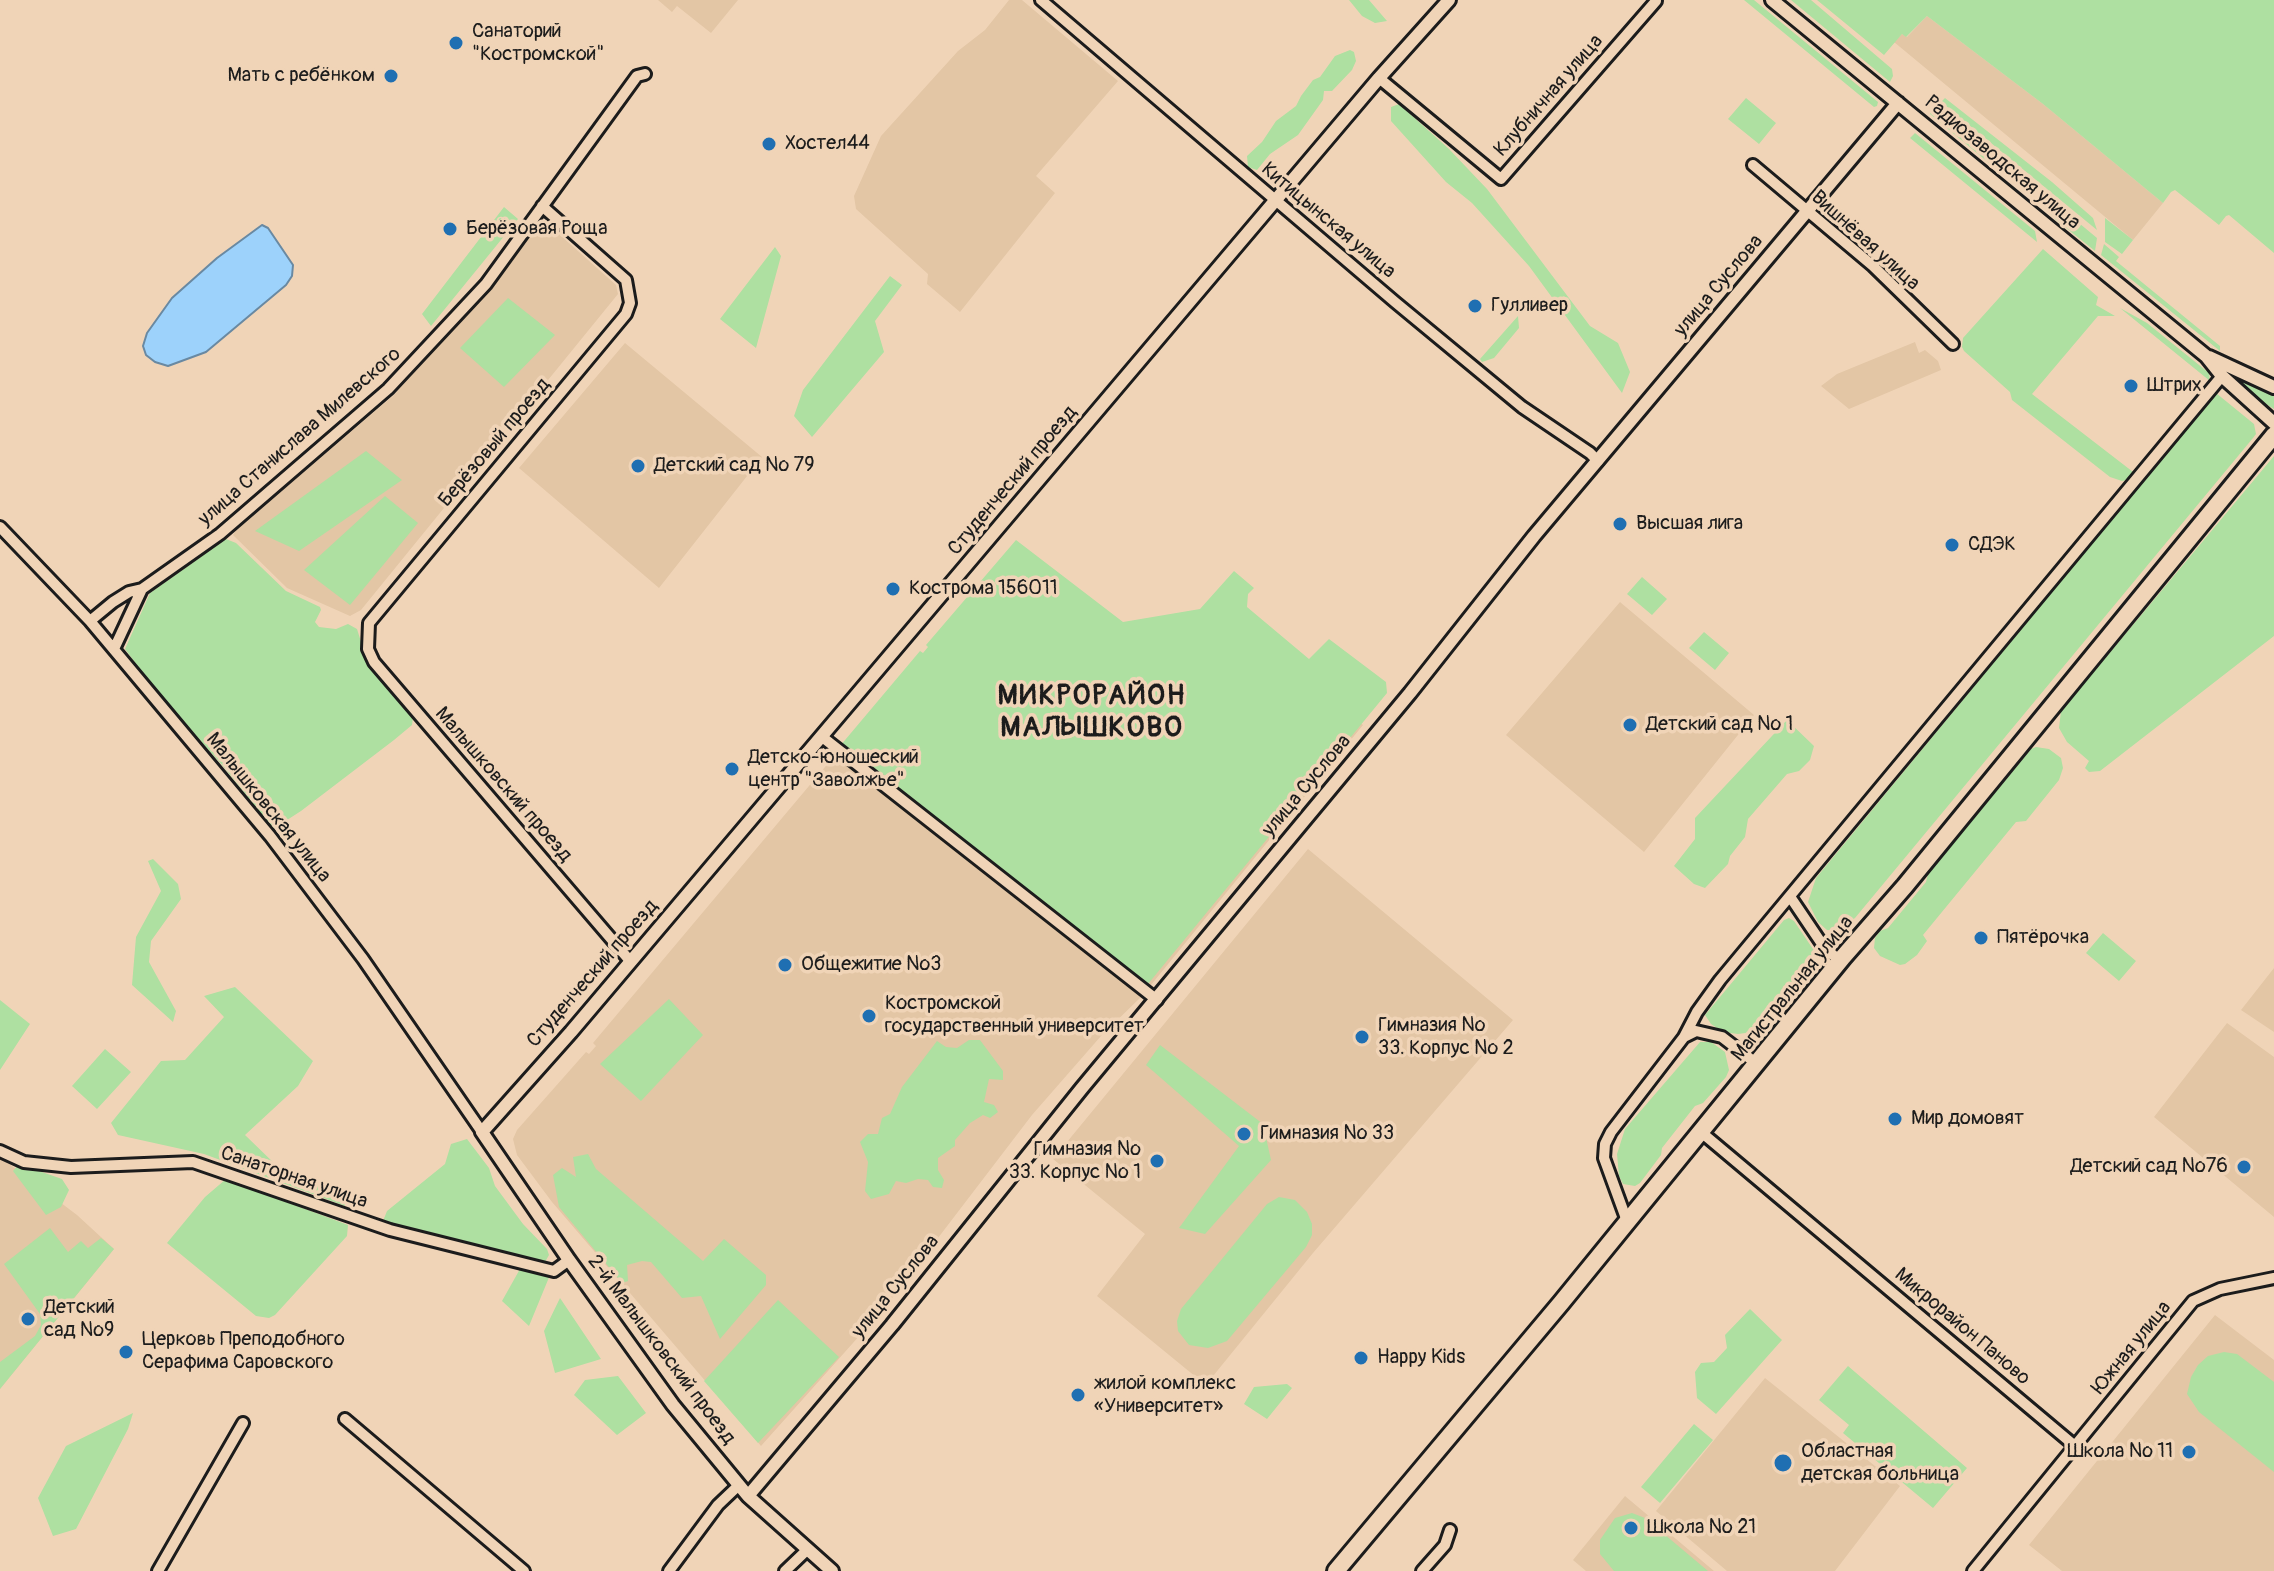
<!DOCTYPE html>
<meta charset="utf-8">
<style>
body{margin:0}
canvas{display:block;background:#f0d4b7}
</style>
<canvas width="2274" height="1571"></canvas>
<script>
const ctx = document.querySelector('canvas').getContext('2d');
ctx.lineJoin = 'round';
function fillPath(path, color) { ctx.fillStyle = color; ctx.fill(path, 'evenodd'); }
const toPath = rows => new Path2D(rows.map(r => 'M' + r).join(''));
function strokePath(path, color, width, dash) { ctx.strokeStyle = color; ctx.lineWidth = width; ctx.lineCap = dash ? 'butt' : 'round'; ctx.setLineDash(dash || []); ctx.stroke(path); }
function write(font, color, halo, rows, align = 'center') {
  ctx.font = font + ' Pangolin,sans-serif'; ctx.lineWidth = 7; ctx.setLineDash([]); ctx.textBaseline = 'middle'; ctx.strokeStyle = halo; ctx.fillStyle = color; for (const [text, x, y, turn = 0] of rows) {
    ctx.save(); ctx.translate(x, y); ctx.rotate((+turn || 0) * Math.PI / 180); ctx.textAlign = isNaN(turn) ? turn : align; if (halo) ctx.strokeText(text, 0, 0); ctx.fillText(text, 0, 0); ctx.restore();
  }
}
const built = toPath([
 [658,0,738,0,711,33,677,6,672,12],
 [1009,0,1022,0,1118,81,1036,176,1055,193,960,312,927,284,928,274,856,209,854,196,881,136,958,51,985,30],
 [1927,16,2043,104,2163,203,2133,240,1894,42,1902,34,1907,37],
 [541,218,616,285,618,294,361,610,350,616,287,588,233,535,236,530,393,396,491,287],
 [1915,342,1919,353,1925,350,1938,361,1941,370,1849,409,1821,386,1837,374],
 [625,343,762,457,659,588,519,468],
 [1620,602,1754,715,1644,852,1506,735],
 [1240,622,1363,725,1142,996,1101,1036,1032,1115,886,1306,761,1446,552,1202,517,1155,513,1139,517,1130,586,1052,589,1054,596,1046,593,1043,835,755,947,844,1112,636],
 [1308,849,1513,1020,1313,1253,1209,1381,1202,1382,1097,1296,1145,1234,1053,1159],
 [2274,968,2274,1032,2241,1010],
 [2227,1023,2274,1057,2274,1217,2154,1117],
 [0,1157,77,1215,114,1249,0,1389],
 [2215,1315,2274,1360,2274,1571,2062,1571,2029,1545],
 [1765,1378,1900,1486,1835,1571,1727,1571,1656,1511],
 [1625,1496,1714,1571,1586,1571,1573,1560]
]);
const green = toPath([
 [1349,0,1369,0,1387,21,1375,23,1362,16],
 [1744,0,1754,0,1878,102,1877,106,1874,107],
 [1791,0,1811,0,1892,69,1893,76,1890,82],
 [1817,0,2274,0,2274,253,2229,215,2226,216,2219,225,2175,190,2171,192,2163,203,2043,104,1927,16,1906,37,1902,34,1884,55],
 [1350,50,1354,52,1356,61,1352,70,1332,91,1324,91,1323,100,1298,135,1270,154,1257,170,1248,167,1247,156,1262,142,1276,121,1296,106,1301,96,1313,80,1320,77,1335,56],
 [1746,98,1776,123,1759,144,1728,119],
 [1945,98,2052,182,2093,218,2097,230,1941,102],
 [1399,104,1449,149,1487,189,1590,326,1618,343,1630,372,1622,393,1529,266,1472,203,1446,182,1391,121,1391,107],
 [1935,107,2009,164,2010,175,1989,163,1930,114],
 [1915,133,2035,231,2037,242,1910,138],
 [2040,193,2043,193,2097,238,2095,251,2055,219,2037,197],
 [504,207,518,219,431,326,422,314],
 [2105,218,2133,240,2122,254,2105,242],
 [2104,244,2119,257,2116,261,2220,346,2220,351,2101,255],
 [775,247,781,256,756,348,720,319],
 [2043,249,2098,297,2096,305,2115,316,2098,316,2032,394,2137,475,2127,480,2122,481,2110,477,2012,400,2010,392,1964,351,1962,347,1963,338],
 [890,276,902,285,875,321,884,352,812,437,794,416,803,390],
 [508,298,555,335,504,387,460,348],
 [2120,308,2147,323,2209,373,2210,381],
 [1518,316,1519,328,1494,358,1482,362,1480,359],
 [2231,373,2274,393,2274,409,2263,402],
 [2216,393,2254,424,2256,434,2253,438,1855,918,1838,931,1827,930,1818,922,1808,902,1816,878],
 [366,451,402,480,299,551,255,531],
 [2274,456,2274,636,2100,771,2089,772,2085,768,2089,761,2067,742,2059,728,2061,711],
 [385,496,418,523,350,605,304,570],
 [226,539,236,543,286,591,320,607,321,610,315,622,319,627,336,629,348,624,357,629,368,664,413,717,412,725,394,740,301,811,273,829,222,765,156,691,125,649,150,593],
 [1016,540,1123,622,1200,609,1234,571,1254,588,1248,594,1247,607,1309,659,1329,639,1386,682,1387,693,1148,984,840,746,920,651,923,653,928,647,926,645],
 [1642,577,1667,599,1652,615,1627,594],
 [1704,632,1729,653,1715,670,1689,648],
 [1787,720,1814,746,1810,760,1799,771,1787,774,1748,819,1745,837,1730,856,1728,864,1705,888,1694,884,1674,866,1695,839,1695,818],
 [2036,747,2049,749,2061,758,2063,768,2059,780,2026,821,2016,822,1923,935,1927,941,1917,955,1905,964,1900,965,1880,956,1874,948,1875,938,1880,931,1888,928,1926,882,1928,874,2031,749],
 [153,859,178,884,181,899,151,941,149,962,176,1011,173,1022,132,985,136,937,161,891,148,861],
 [1789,918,1794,921,1819,958,1760,1031,1738,1034,1723,1032,1711,1024,1705,1015,1784,920],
 [2103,933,2136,961,2119,981,2086,953],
 [235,987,313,1061,298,1086,245,1135,277,1166,340,1186,345,1206,204,1154,118,1135,111,1123,161,1061,185,1060,224,1017,204,996],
 [669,999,703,1035,641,1101,600,1064],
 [0,1000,30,1024,0,1070],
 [969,1040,980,1040,1003,1071,1003,1080,989,1079,984,1102,994,1105,998,1112,990,1118,983,1115,970,1123,955,1140,955,1146,938,1158,938,1170,944,1180,942,1188,933,1187,928,1180,918,1179,906,1183,896,1181,889,1194,871,1199,865,1191,868,1162,860,1142,868,1134,878,1134,882,1118,890,1114,902,1087,937,1041,946,1047,957,1048],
 [1700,1042,1711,1042,1725,1052,1729,1070,1726,1077,1703,1103,1695,1106,1662,1148,1661,1155,1640,1183,1635,1186,1623,1184,1619,1176,1617,1154,1625,1129],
 [1160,1045,1263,1124,1271,1160,1205,1234,1179,1228,1239,1146,1146,1065],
 [105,1049,131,1072,97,1109,72,1086],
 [467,1139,489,1168,495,1186,523,1224,547,1249,549,1255,545,1262,535,1262,385,1224,383,1221,387,1211,445,1164,451,1144],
 [588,1154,596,1169,703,1261,724,1239,766,1275,766,1285,720,1339,701,1296,682,1298,651,1262,642,1261,627,1265,628,1281,622,1283,559,1207,553,1175,562,1168,576,1177,573,1157],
 [19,1164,62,1179,69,1190,61,1207,46,1215,13,1171],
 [226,1179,348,1225,347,1236,275,1315,269,1318,256,1316,167,1243,205,1197],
 [1279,1197,1295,1200,1307,1212,1312,1224,1312,1235,1306,1247,1227,1341,1208,1348,1189,1345,1178,1331,1177,1321,1181,1309,1267,1204],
 [50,1228,68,1252,81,1241,88,1248,101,1238,114,1249,0,1389,0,1362,35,1336,41,1325,40,1314,4,1264],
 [520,1269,550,1275,529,1326,502,1301],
 [560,1298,601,1359,555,1373,544,1331],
 [778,1300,839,1357,758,1443,704,1381],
 [1750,1309,1782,1340,1716,1414,1697,1398,1695,1372,1701,1363,1714,1362,1727,1348,1725,1335],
 [2224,1352,2237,1354,2274,1382,2274,1472,2199,1412,2187,1394,2191,1377,2198,1365,2208,1356],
 [1848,1366,1967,1468,1933,1508,1843,1433,1849,1425,1819,1400],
 [618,1376,646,1413,617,1435,574,1395,585,1380],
 [1287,1384,1292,1388,1267,1419,1244,1404,1254,1387],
 [133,1413,128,1429,76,1529,53,1536,38,1498,66,1446],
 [1694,1424,1713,1440,1660,1503,1641,1487],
 [1632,1513,1645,1518,1708,1571,1614,1571,1600,1554,1600,1540,1615,1518]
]);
const water = toPath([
 [262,225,268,228,293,265,292,276,286,285,206,352,168,366,155,362,146,355,143,346,147,333,172,298,217,258,262,225]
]);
const minor = toPath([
 [1041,0,1395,302,1522,407,1590,453,1598,461],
 [1379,78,1501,179,1656,1],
 [1753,165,1873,266,1953,344],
 [542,206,626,280,630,303,626,314,369,623,368,649,374,662,631,962],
 [0,527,90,621,270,836,363,959,482,1132],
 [90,621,113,602,129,592,142,589,220,534,388,389,486,284,637,76,645,74],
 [114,649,142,589],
 [821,736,1157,1000],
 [1791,898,1824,947,1840,961],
 [1684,1037,1696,1031,1722,1037,1757,1064],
 [1701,1132,2075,1446],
 [0,1151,24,1162,71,1167,193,1162,390,1230,554,1271,569,1260],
 [1627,1221,1604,1158,1605,1144,1611,1132,1684,1037,1697,1012,1720,980,2222,376],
 [345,1419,524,1571],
 [158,1571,243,1423],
 [669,1571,718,1505,739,1485],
 [785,1571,808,1549],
 [1422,1571,1445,1545,1450,1530],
 [1973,1571,2193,1301,2220,1289,2274,1278]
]);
const tertiary = toPath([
 [1772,0,2206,356,2222,376,2274,423],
 [2209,357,2274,387],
 [748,1496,892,1325,1082,1088,1410,693,1534,536,1898,103],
 [832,1571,748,1496,673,1405,569,1260,482,1132,571,1032,1379,78,1449,0]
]);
const trunk = toPath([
 [1336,1571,1561,1303,1843,957,1905,886,2274,435]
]);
const markers = [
 [456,43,8,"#1f6fb2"],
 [391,76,8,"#1f6fb2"],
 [769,144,8,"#1f6fb2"],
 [450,229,8,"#1f6fb2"],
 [1475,306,8,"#1f6fb2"],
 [2131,386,8,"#1f6fb2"],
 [638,466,8,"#1f6fb2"],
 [1620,524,8,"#1f6fb2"],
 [1952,545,8,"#1f6fb2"],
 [893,589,8,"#1f6fb2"],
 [1630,725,8,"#1f6fb2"],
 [732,769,8,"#1f6fb2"],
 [1981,938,8,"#1f6fb2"],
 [785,965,8,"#1f6fb2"],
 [869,1016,8,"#1f6fb2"],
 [1362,1037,8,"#1f6fb2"],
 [1895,1119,8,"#1f6fb2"],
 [1244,1134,8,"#1f6fb2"],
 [1157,1161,8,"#1f6fb2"],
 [2244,1167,8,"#1f6fb2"],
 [28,1319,8,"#1f6fb2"],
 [126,1352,8,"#1f6fb2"],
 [1361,1358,8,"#1f6fb2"],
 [1078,1395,8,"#1f6fb2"],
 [2189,1452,8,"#1f6fb2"],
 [1783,1463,10,"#1f6fb2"],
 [1631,1528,8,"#1f6fb2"]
];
const poiNames = [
 ["Санаторий",472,32],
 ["\"Костромской\"",472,55],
 ["Мать с ребёнком",375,76,"right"],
 ["Хостел44",785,144],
 ["Берёзовая Роща",466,229],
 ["Гулливер",1491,306],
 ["Штрих",2147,386],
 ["Детский сад № 79",654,466],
 ["Высшая лига",1636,524],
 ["СДЭК",1968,545],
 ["Кострома 156011",909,589],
 ["Детский сад № 1",1646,725],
 ["Детско-юношеский",748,758],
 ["центр \"Заволжье\"",748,781],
 ["Пятёрочка",1997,938],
 ["Общежитие №3",801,965],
 ["Костромской",885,1004],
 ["государственный университет",885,1027],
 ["Гимназия №",1378,1026],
 ["33. Корпус № 2",1378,1049],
 ["Мир домовят",1911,1119],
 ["Гимназия № 33",1260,1134],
 ["Гимназия №",1141,1150,"right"],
 ["33. Корпус № 1",1141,1173,"right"],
 ["Детский сад №76",2228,1167,"right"],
 ["Детский",44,1308],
 ["сад №9",44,1331],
 ["Церковь Преподобного",142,1340],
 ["Серафима Саровского",142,1363],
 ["Happy Kids",1377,1358],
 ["жилой комплекс",1094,1384],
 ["«Университет»",1094,1407],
 ["Областная",1801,1452],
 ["детская больница",1801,1475],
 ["Школа № 11",2173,1452,"right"],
 ["Школа № 21",1647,1528]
];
const streetNames = [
 ["Клубничная улица",1549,96,-49],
 ["Радиозаводская улица",2002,163,40],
 ["Китицынская улица",1328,221,40],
 ["Вишнёвая улица",1865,241,42],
 ["улица Суслова",1719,286,-50],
 ["улица Станислава Милевского",300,437,-41],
 ["Берёзовый проезд",495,443,-50],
 ["Студенческий проезд",1013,481,-50],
 ["Малышковский проезд",503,785,49],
 ["улица Суслова",1307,786,-50],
 ["Малышковская улица",268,808,51],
 ["Студенческий проезд",593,974,-49],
 ["Магистральная улица",1793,989,-51],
 ["Санаторная улица",294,1178,19],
 ["улица Суслова",896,1287,-51],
 ["Микрорайон Паново",1962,1327,40],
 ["Южная улица",2132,1348,-51],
 ["2-й Малышковский проезд",661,1350,53]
];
const districtNames = [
 ["МИКРОРАЙОН",1092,697],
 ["МАЛЫШКОВО",1092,729]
];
fillPath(built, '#e3c6a5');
fillPath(green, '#aee0a1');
fillPath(water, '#9dd2fb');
strokePath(water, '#6989a2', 2);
strokePath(minor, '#1c1c1c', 16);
strokePath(tertiary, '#1c1c1c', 18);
strokePath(trunk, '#1c1c1c', 22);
strokePath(minor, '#f0d4b7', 10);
strokePath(tertiary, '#f0d4b7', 12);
strokePath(trunk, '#f0d4b7', 16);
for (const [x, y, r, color] of markers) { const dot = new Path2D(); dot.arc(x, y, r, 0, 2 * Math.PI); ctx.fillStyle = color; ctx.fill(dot); strokePath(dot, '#f0d4b7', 3); }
write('20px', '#1c1c1c', '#f0d4b7', poiNames, 'left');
write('20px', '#1c1c1c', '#f0d4b7', streetNames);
ctx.letterSpacing = '2px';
write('bold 28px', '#1c1c1c', '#f0d4b7', districtNames);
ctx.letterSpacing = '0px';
</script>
